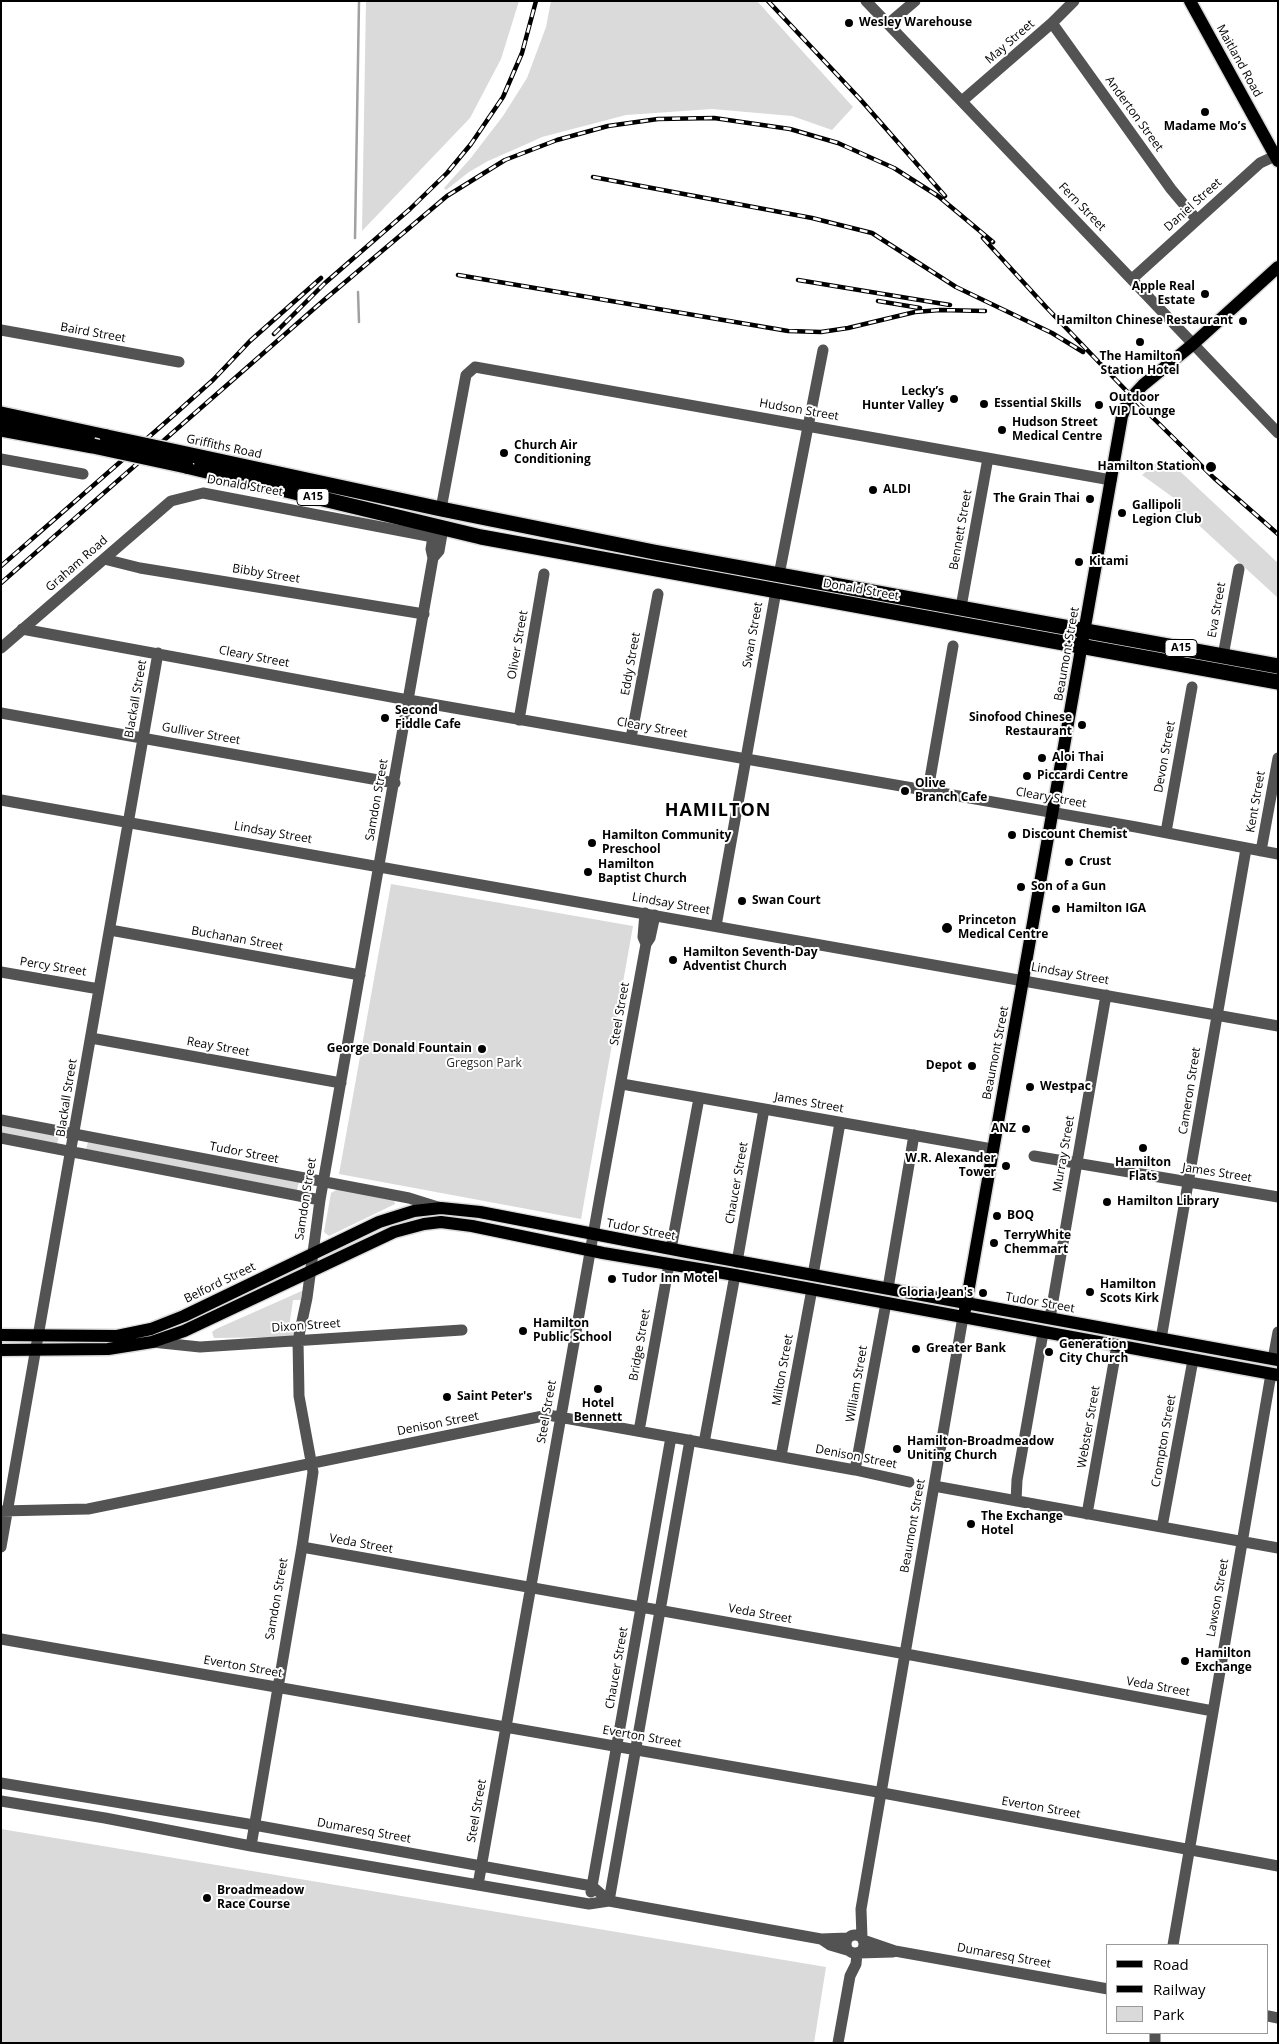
<!DOCTYPE html>
<meta charset="utf-8">
<style>
body{margin:0}
#map{position:relative;width:1279px;height:2044px;overflow:hidden;background:#fff;font-family:"Open Sans",sans-serif}
canvas{display:block}
.frame{position:absolute;inset:0;border:2px solid #000;pointer-events:none}
.legend{position:absolute;left:1106px;top:1944px;width:162px;height:90px;box-sizing:border-box;background:#fff;border:1px solid #999;margin:0;padding:6px 9px;list-style:none;font-size:15px;color:#000}
.legend li{display:flex;align-items:center;gap:10px;height:25px}
.legend b{width:25px;border:1px solid #999}
</style>
<div id="map">
<canvas width="1279" height="2044"></canvas>
<div class="frame"></div>
<ul class="legend">
<li><b style="height:6px;background:#000"></b>Road</li>
<li><b style="height:6px;background:#000"></b>Railway</li>
<li><b style="height:14px;background:#dadada"></b>Park</li>
</ul>
</div>
<script>
const ctx = document.querySelector('canvas').getContext('2d');
ctx.lineJoin = 'round';
function fillPath(path, color) { ctx.fillStyle = color; ctx.fill(path, 'evenodd'); }
const toPath = rows => new Path2D(rows.map(r => 'M' + r).join(''));
function strokePath(path, color, width, dash) { ctx.strokeStyle = color; ctx.lineWidth = width; ctx.lineCap = dash ? 'butt' : 'round'; ctx.setLineDash(dash || []); ctx.stroke(path); }
function write(font, color, halo, rows, align = 'center') {
  ctx.font = font + ' "Open Sans",sans-serif'; ctx.lineWidth = 4; ctx.setLineDash([]); ctx.textBaseline = 'middle'; ctx.strokeStyle = halo; ctx.fillStyle = color; for (const [text, x, y, turn = 0] of rows) {
    ctx.save(); ctx.translate(x, y); ctx.rotate((+turn || 0) * Math.PI / 180); ctx.textAlign = isNaN(turn) ? turn : align; if (halo) ctx.strokeText(text, 0, 0); ctx.fillText(text, 0, 0); ctx.restore();
  }
}
const green = toPath([
 [366,1,519,1,501,59,470,118,362,231],
 [551,1,757,1,853,107,832,130,792,116,712,109,626,115,542,137,529,143,488,161,469,172,446,190,444,188,470,159,503,116,527,78,546,27],
 [1158,461,1165,465,1169,461,1278,563,1278,598,1192,519,1176,516,1178,501,1142,475],
 [391,884,633,926,581,1219,339,1174],
 [1,1125,59,1136,57,1144,1,1133],
 [88,1142,299,1182,297,1190,86,1149],
 [338,1189,394,1200,395,1204,329,1236,324,1232,331,1193],
 [304,1290,302,1300,293,1300,289,1327,297,1329,291,1337,214,1338,212,1332,216,1329],
 [1,1829,826,1967,814,2043,1,2043]
]);
const stream = toPath([
 [355,238,359,1],
 [358,292,359,322]
]);
const minor = toPath([
 [866,1,1278,433],
 [1052,23,1171,189,1197,220],
 [888,24,915,1],
 [962,101,1052,23,1074,1],
 [1132,279,1260,163,1275,156],
 [1,330,179,362],
 [1,459,83,474],
 [441,509,466,375,475,367,1111,480],
 [104,559,140,568,424,614],
 [779,575,823,350],
 [961,607,988,458],
 [22,629,397,698,1136,827,1278,854],
 [1,648,171,501,203,493,433,537],
 [1223,656,1239,569],
 [1,713,395,783],
 [519,720,544,574],
 [631,738,658,594],
 [928,790,953,646],
 [1,800,1278,1026],
 [1166,832,1192,687],
 [1261,851,1278,758],
 [645,913,643,937,646,944],
 [716,926,776,591],
 [110,930,360,975],
 [1,972,99,989],
 [91,1038,341,1083],
 [622,1084,992,1149],
 [1,1120,409,1198,441,1208],
 [1,1138,320,1200],
 [1034,1156,1278,1197],
 [671,1249,699,1098],
 [737,1262,764,1109],
 [813,1275,840,1123],
 [888,1288,914,1135],
 [1050,1318,1106,995],
 [1161,1339,1246,849],
 [152,1342,200,1347,462,1330],
 [1273,1359,1278,1332],
 [639,1431,669,1264],
 [704,1443,735,1275],
 [781,1456,812,1289],
 [855,1470,886,1303],
 [934,1486,1278,1548],
 [1016,1501,1017,1480,1043,1333],
 [1,1511,88,1509,548,1415,855,1470,909,1482],
 [1087,1514,1117,1345],
 [1162,1527,1193,1360],
 [1,1547,158,653],
 [302,1547,906,1654,1213,1711],
 [1,1639,872,1791,1278,1866],
 [1,1783,254,1825,592,1886,609,1901],
 [1,1801,105,1818,251,1846,589,1904,609,1901,821,1939,848,1938],
 [251,1846,302,1547,313,1472,299,1396,298,1340,307,1298,320,1200,433,558,431,549,433,537,433,532,439,528,442,534,439,551,433,558],
 [478,1885,600,1196,646,944,650,938,655,915],
 [591,1892,671,1437],
 [609,1901,690,1440],
 '846 1944a9 9 0 1 1 18 0a9 9 0 1 1-18 0Z',
 [862,1938,861,1909,963,1317],
 [821,1939,830,1945,847,1950],
 [863,1940,895,1951,1108,1989],
 [1173,1945,1271,1374],
 [858,1953,893,1952],
 [1268,2016,1278,2018],
 [1155,2033,1155,2043],
 [838,2043,850,1976,856,1964,857,1953]
]);
const major = toPath([
 [1190,1,1278,161],
 [965,1310,1122,416,1128,401,1143,385,1192,345,1278,267],
 [1,1335,117,1336,151,1329,184,1316,379,1222,414,1211,441,1208,480,1212,687,1252,1278,1360],
 [1,1350,108,1349,152,1342,184,1331,394,1232,424,1224,441,1222,472,1226,603,1253,735,1275,1278,1375]
]);
const highway = toPath([
 [1,414,107,437],
 [1,429,93,446],
 [196,456,441,509,654,552,1278,666],
 [186,466,481,537,1278,682]
]);
const rail = toPath([
 [768,1,860,99,945,196],
 [593,177,812,218,872,233,956,287,1052,333,1083,352],
 [983,238,1046,307,1140,405,1214,478,1278,534],
 [458,275,788,331,821,332,848,328,915,312,940,310,985,311],
 [798,280,950,305],
 [878,301,920,308],
 [274,334,325,283,410,209,447,173,471,144,503,97,522,53,536,1],
 [1,566,175,414,213,380,250,341,321,278],
 [1,583,324,300,447,196,505,160,557,140,608,126,658,119,714,118,790,129,838,143,894,168,938,196,993,242]
]);
const highwayBridge = toPath([
 [107,437,196,456],
 [93,446,186,466]
]);
const markers = [
 [849,23,5,"#000"],
 [1205,112,5,"#000"],
 [1205,294,5,"#000"],
 [1243,321,5,"#000"],
 [1140,342,5,"#000"],
 [954,399,5,"#000"],
 [984,404,5,"#000"],
 [1099,405,5,"#000"],
 [1002,430,5,"#000"],
 [504,453,5,"#000"],
 [1211,467,6,"#000"],
 [873,490,5,"#000"],
 [1090,499,5,"#000"],
 [1122,513,5,"#000"],
 [1079,562,5,"#000"],
 [385,718,5,"#000"],
 [1082,725,5,"#000"],
 [1042,758,5,"#000"],
 [1027,776,5,"#000"],
 [905,791,5,"#000"],
 [1012,835,5,"#000"],
 [592,843,5,"#000"],
 [1069,862,5,"#000"],
 [588,872,5,"#000"],
 [1021,887,5,"#000"],
 [742,901,5,"#000"],
 [1056,909,5,"#000"],
 [947,928,6,"#000"],
 [673,960,5,"#000"],
 [482,1049,5,"#000"],
 [972,1066,5,"#000"],
 [1030,1087,5,"#000"],
 [1026,1129,5,"#000"],
 [1143,1148,5,"#000"],
 [1006,1166,5,"#000"],
 [1107,1202,5,"#000"],
 [997,1216,5,"#000"],
 [994,1243,5,"#000"],
 [612,1279,5,"#000"],
 [1090,1292,5,"#000"],
 [983,1293,5,"#000"],
 [523,1331,5,"#000"],
 [916,1349,5,"#000"],
 [1049,1352,5,"#000"],
 [598,1389,5,"#000"],
 [447,1397,5,"#000"],
 [897,1449,5,"#000"],
 [971,1524,5,"#000"],
 [1185,1661,5,"#000"],
 [207,1898,5,"#000"]
];
const shields = [
 [313,497,32],
 [1181,648,32]
];
const shieldNames = [
 ["A15",313,497],
 ["A15",1181,648]
];
const poiNames = [
 ["Wesley Warehouse",859,23],
 ["Madame Mo’s",1205,127,"center"],
 ["Apple Real",1195,287,"right"],
 ["Estate",1195,301,"right"],
 ["Hamilton Chinese Restaurant",1233,321,"right"],
 ["The Hamilton",1140,357,"center"],
 ["Station Hotel",1140,371,"center"],
 ["Lecky’s",944,392,"right"],
 ["Hunter Valley",944,406,"right"],
 ["Outdoor",1109,398],
 ["VIP Lounge",1109,412],
 ["Essential Skills",994,404],
 ["Hudson Street",1012,423],
 ["Medical Centre",1012,437],
 ["Church Air",514,446],
 ["Conditioning",514,460],
 ["Hamilton Station",1200,467,"right"],
 ["ALDI",883,490],
 ["The Grain Thai",1080,499,"right"],
 ["Gallipoli",1132,506],
 ["Legion Club",1132,520],
 ["Kitami",1089,562],
 ["Second",395,711],
 ["Fiddle Cafe",395,725],
 ["Sinofood Chinese",1072,718,"right"],
 ["Restaurant",1072,732,"right"],
 ["Aloi Thai",1052,758],
 ["Piccardi Centre",1037,776],
 ["Olive",915,784],
 ["Branch Cafe",915,798],
 ["Discount Chemist",1022,835],
 ["Hamilton Community",602,836],
 ["Preschool",602,850],
 ["Crust",1079,862],
 ["Hamilton",598,865],
 ["Baptist Church",598,879],
 ["Son of a Gun",1031,887],
 ["Swan Court",752,901],
 ["Hamilton IGA",1066,909],
 ["Princeton",958,921],
 ["Medical Centre",958,935],
 ["Hamilton Seventh-Day",683,953],
 ["Adventist Church",683,967],
 ["George Donald Fountain",472,1049,"right"],
 ["Depot",962,1066,"right"],
 ["Westpac",1040,1087],
 ["ANZ",1016,1129,"right"],
 ["W.R. Alexander",996,1159,"right"],
 ["Tower",996,1173,"right"],
 ["Hamilton",1143,1163,"center"],
 ["Flats",1143,1177,"center"],
 ["Hamilton Library",1117,1202],
 ["BOQ",1007,1216],
 ["TerryWhite",1004,1236],
 ["Chemmart",1004,1250],
 ["Tudor Inn Motel",622,1279],
 ["Hamilton",1100,1285],
 ["Scots Kirk",1100,1299],
 ["Gloria Jean's",973,1293,"right"],
 ["Hamilton",533,1324],
 ["Public School",533,1338],
 ["Generation",1059,1345],
 ["City Church",1059,1359],
 ["Greater Bank",926,1349],
 ["Saint Peter's",457,1397],
 ["Hotel",598,1404,"center"],
 ["Bennett",598,1418,"center"],
 ["Hamilton-Broadmeadow",907,1442],
 ["Uniting Church",907,1456],
 ["The Exchange",981,1517],
 ["Hotel",981,1531],
 ["Hamilton",1195,1654],
 ["Exchange",1195,1668],
 ["Broadmeadow",217,1891],
 ["Race Course",217,1905]
];
const streetNames = [
 ["May Street",1010,42,-41],
 ["Maitland Road",1239,61,61],
 ["Anderton Street",1134,114,54],
 ["Daniel Street",1193,205,-42],
 ["Fern Street",1082,207,46],
 ["Baird Street",93,333,10],
 ["Hudson Street",799,410,10],
 ["Griffiths Road",224,447,12],
 ["Donald Street",245,486,10],
 ["Bennett Street",961,530,-80],
 ["Graham Road",77,564,-41],
 ["Bibby Street",266,574,9],
 ["Donald Street",861,590,10],
 ["Eva Street",1217,610,-80],
 ["Swan Street",753,635,-80],
 ["Oliver Street",518,645,-80],
 ["Beaumont Street",1067,654,-80],
 ["Cleary Street",254,657,11],
 ["Eddy Street",631,664,-80],
 ["Blackall Street",136,699,-80],
 ["Cleary Street",652,728,10],
 ["Gulliver Street",201,734,10],
 ["Devon Street",1165,757,-80],
 ["Cleary Street",1051,798,10],
 ["Samdon Street",377,800,-80],
 ["Kent Street",1256,802,-80],
 ["Lindsay Street",273,833,10],
 ["Lindsay Street",671,904,10],
 ["Buchanan Street",237,939,10],
 ["Percy Street",53,967,9],
 ["Lindsay Street",1070,974,10],
 ["Steel Street",620,1014,-80],
 ["Reay Street",218,1047,10],
 ["Beaumont Street",996,1053,-79],
 ["Cameron Street",1190,1091,-81],
 ["Blackall Street",67,1098,-81],
 ["James Street",809,1103,10],
 ["Tudor Street",244,1153,11],
 ["Murray Street",1064,1154,-80],
 ["James Street",1217,1173,9],
 ["Chaucer Street",737,1183,-80],
 ["Samdon Street",306,1199,-81],
 ["Tudor Street",641,1230,11],
 ["Belford Street",220,1283,-26],
 ["Tudor Street",1040,1303,10],
 ["Dixon Street",306,1326,-4],
 ["Bridge Street",640,1345,-80],
 ["Milton Street",783,1370,-80],
 ["William Street",857,1384,-80],
 ["Steel Street",547,1412,-80],
 ["Denison Street",438,1424,-11],
 ["Webster Street",1089,1427,-80],
 ["Crompton Street",1164,1441,-80],
 ["Denison Street",856,1457,11],
 ["Beaumont Street",913,1526,-80],
 ["Veda Street",361,1544,10],
 ["Lawson Street",1218,1598,-80],
 ["Samdon Street",277,1599,-80],
 ["Veda Street",760,1614,10],
 ["Everton Street",243,1667,10],
 ["Chaucer Street",617,1668,-80],
 ["Veda Street",1158,1687,10],
 ["Everton Street",642,1737,10],
 ["Everton Street",1041,1808,10],
 ["Steel Street",477,1811,-80],
 ["Dumaresq Street",364,1831,10],
 ["Dumaresq Street",1004,1956,10]
];
const parkNames = [
 ["Gregson Park",484,1064]
];
const districtNames = [
 ["HAMILTON",718,811]
];
fillPath(green, '#dadada');
strokePath(stream, '#a1a1a1', 2.5);
strokePath(major, '#dbdbdb', 15);
strokePath(highway, '#dbdbdb', 18);
strokePath(minor, '#535353', 11);
strokePath(major, '#000', 12);
strokePath(highway, '#000', 15);
strokePath(rail, '#000', 4.5);
strokePath(rail, '#fff', 2.5, [8]);
strokePath(highwayBridge, '#dbdbdb', 18, []);
strokePath(highwayBridge, '#000', 15);
for (const [x, y, r, color] of markers) { const dot = new Path2D(); dot.arc(x, y, r, 0, 2 * Math.PI); ctx.fillStyle = color; ctx.fill(dot); strokePath(dot, '#fff', 2); }
for (const [x, y, w] of shields) { const box = new Path2D(); box.roundRect(x - w / 2, y - 8.5, w, 17, 4); ctx.fillStyle = '#fff'; ctx.fill(box); strokePath(box, '#000', 1); }
write('bold 11px', '#000', null, shieldNames);
write('bold 12px', '#000', '#fff', poiNames, 'left');
write('12px', '#000', '#fff', streetNames);
write('12px', '#313131', '#fff', parkNames);
ctx.letterSpacing = '1px';
write('bold 18px', '#000', '#fff', districtNames);
ctx.letterSpacing = '0px';
</script>
